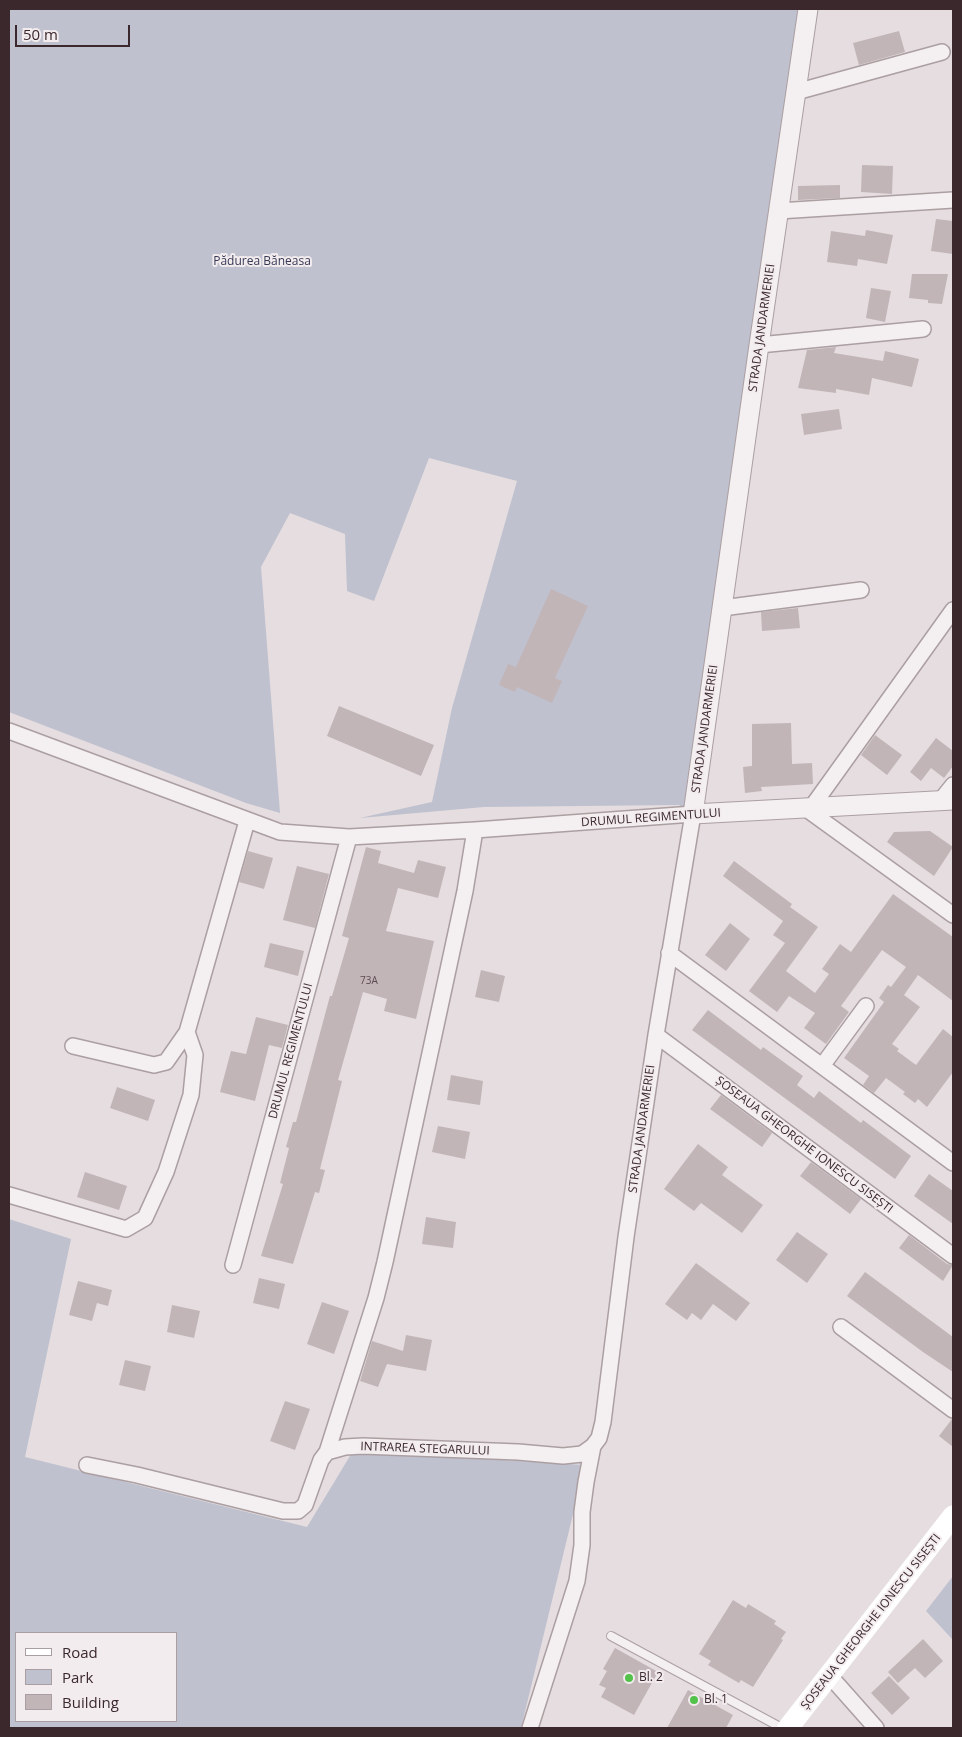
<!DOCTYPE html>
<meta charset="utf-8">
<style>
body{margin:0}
#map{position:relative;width:962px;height:1737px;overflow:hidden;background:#e5dddf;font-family:"Open Sans",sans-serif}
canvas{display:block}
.frame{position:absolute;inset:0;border:10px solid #3a282d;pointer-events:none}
.legend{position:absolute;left:15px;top:1632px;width:162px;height:90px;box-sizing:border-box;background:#f3ecee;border:1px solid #a99ea1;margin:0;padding:6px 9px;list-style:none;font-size:15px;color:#3a282d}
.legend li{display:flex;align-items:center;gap:10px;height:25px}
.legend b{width:25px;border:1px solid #a99ea1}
.scale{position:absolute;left:15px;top:25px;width:115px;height:22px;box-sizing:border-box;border:2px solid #3a282d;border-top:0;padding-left:6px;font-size:15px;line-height:18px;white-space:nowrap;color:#3a282d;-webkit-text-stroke:4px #f3ecee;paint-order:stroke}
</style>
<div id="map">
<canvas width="962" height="1737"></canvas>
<div class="frame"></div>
<ul class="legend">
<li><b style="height:6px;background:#fff"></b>Road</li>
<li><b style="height:14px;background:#bfc1cf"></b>Park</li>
<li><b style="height:14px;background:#c2b5b8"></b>Building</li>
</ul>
<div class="scale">50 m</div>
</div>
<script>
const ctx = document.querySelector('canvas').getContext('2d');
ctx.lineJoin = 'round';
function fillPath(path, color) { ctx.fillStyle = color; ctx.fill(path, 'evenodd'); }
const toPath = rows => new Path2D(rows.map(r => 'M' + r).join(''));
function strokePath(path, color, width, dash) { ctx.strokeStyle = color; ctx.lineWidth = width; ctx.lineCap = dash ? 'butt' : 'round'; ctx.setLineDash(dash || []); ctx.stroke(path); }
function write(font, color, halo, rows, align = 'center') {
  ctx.font = font + ' "Open Sans",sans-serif'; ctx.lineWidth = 4; ctx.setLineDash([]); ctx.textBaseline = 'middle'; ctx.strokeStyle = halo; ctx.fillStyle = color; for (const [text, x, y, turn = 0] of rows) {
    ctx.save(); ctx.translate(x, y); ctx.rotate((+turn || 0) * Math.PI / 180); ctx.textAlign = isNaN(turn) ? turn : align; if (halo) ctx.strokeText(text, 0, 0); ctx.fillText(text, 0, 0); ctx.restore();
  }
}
const green = toPath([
 [9,9,808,9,693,814,679,805,484,807,360,818,432,802,452,708,517,481,429,458,374,601,347,591,345,534,290,513,261,567,280,813,246,803,9,712],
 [9,1219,71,1239,25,1457,307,1527,353,1451,585,1465,521,1728,9,1728],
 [16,1633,176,1633,176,1721,16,1721],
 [953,1576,953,1640,926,1611]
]);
const building = toPath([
 [899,31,905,52,859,65,853,43],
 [862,165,893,166,892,194,861,192],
 [840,185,840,198,798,200,798,186],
 [936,219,953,221,953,254,931,251],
 [866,230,893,235,887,264,858,259,857,266,827,262,831,231,865,236],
 [912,274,948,274,942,304,928,303,928,300,909,298],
 [871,288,891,291,885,322,866,318],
 [836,347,834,353,883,361,885,351,919,359,912,387,872,378,869,395,836,389,836,393,798,388,807,350],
 [839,409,842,429,804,435,801,414],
 [551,589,588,606,555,678,562,681,552,703,517,687,515,692,499,685,508,664,516,667],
 [798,608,800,628,762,631,761,612],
 [339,706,434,745,421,776,327,736],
 [791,723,792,764,812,763,813,784,761,787,762,791,745,793,743,767,752,766,752,724],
 [875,735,902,755,887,775,861,755],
 [936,738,953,751,953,766,944,778,931,768,921,781,910,772],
 [930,831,953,847,934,876,887,842,894,832],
 [366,847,381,851,378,863,414,873,418,860,446,867,438,898,398,888,386,931,434,941,416,1019,384,1011,387,999,363,992,338,1080,342,1081,320,1169,325,1170,319,1193,315,1192,293,1264,261,1256,283,1184,280,1183,289,1148,286,1147,293,1122,296,1122,330,996,332,996,349,938,342,936],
 [248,851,273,858,264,889,239,882],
 [734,861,792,904,790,907,818,927,786,971,815,993,829,974,822,969,840,944,851,952,893,894,953,937,953,1001,918,975,904,995,920,1007,892,1044,899,1049,897,1051,916,1065,943,1029,953,1037,953,1072,927,1107,918,1099,915,1103,903,1094,905,1092,886,1078,874,1093,863,1085,869,1076,844,1058,884,1002,879,998,888,985,891,987,906,967,882,950,841,1006,849,1012,826,1044,804,1028,815,1013,789,996,777,1012,749,991,785,943,773,935,783,921,723,876],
 [297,866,329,874,315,928,283,920],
 [730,923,750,939,726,971,705,955],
 [270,943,304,951,298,976,264,967],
 [481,970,505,976,499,1002,475,997],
 [708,1010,761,1050,763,1047,803,1076,797,1085,814,1098,819,1091,861,1123,863,1120,911,1156,895,1179,692,1030],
 [256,1017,288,1025,282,1048,269,1045,255,1101,220,1092,231,1051,246,1054],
 [451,1075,483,1081,480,1105,447,1100],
 [117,1087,155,1100,148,1121,110,1108],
 [721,1095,772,1133,762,1147,710,1109],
 [438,1126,470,1132,465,1159,432,1152],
 [698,1144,728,1167,722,1175,763,1205,742,1233,701,1203,694,1211,664,1189],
 [811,1162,861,1199,850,1214,800,1176],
 [85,1172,127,1186,119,1210,77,1197],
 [929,1174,953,1191,953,1224,914,1196],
 [426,1217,456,1222,453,1248,422,1244],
 [797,1232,828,1254,807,1283,776,1260],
 [909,1235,947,1264,953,1265,943,1281,899,1248],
 [696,1263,750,1303,736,1321,713,1304,701,1320,692,1313,687,1320,665,1304],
 [865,1272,953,1337,953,1372,923,1352,847,1296],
 [259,1278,285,1284,279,1309,253,1303],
 [78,1281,112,1290,108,1306,97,1303,92,1321,69,1315],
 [322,1302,349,1311,334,1354,307,1344],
 [172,1305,200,1311,194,1338,167,1332],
 [406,1335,432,1340,426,1371,387,1364,378,1387,360,1381,372,1341,403,1351],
 [125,1360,151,1366,145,1391,119,1385],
 [285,1401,310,1409,295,1450,270,1441],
 [952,1419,953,1419,953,1447,939,1436],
 [733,1600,746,1608,748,1604,776,1621,774,1624,786,1632,781,1639,783,1640,753,1687,741,1680,739,1683,708,1665,711,1661,699,1654],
 [923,1639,943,1661,925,1678,915,1668,898,1683,888,1672],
 [615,1648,658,1672,634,1715,601,1697,606,1688,599,1685,607,1671,603,1669],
 [889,1676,910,1698,892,1715,871,1693],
 [688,1690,733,1715,726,1728,667,1728]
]);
const service = toPath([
 [611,1636,782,1728]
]);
const minor = toPath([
 [796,92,942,52],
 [778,211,953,200],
 [759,345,923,329],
 [722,608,861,590],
 [9,731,280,832,349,837,475,830,693,814,656,1035,626,1237,603,1422,599,1438,593,1446,582,1454,563,1456,518,1452,363,1446,345,1447,327,1452,321,1460,305,1505,298,1511,283,1511,137,1475,87,1465],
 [941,800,953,785],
 [805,808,953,915],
 [811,808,953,610],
 [669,953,953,1163],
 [656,1035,953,1256],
 [73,1046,154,1065,166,1062,187,1032,247,821],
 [822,1066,866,1006],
 [9,1195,126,1229,145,1218,166,1172,191,1095,195,1055,187,1032],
 [233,1265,349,837],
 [841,1327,953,1410],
 [327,1452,376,1298,385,1262,465,891,475,830],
 [829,1675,876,1728],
 [530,1728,577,1581,582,1545,582,1512,586,1482,593,1446]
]);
const tertiary = toPath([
 [808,9,759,345,693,814,953,800]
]);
const secondary = toPath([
 [788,1728,953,1516]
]);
const markers = [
 [629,1678,5,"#52c24b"],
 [694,1700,5,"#52c24b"]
];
const numberNames = [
 ["73A",369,981]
];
const parkNames = [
 ["Pădurea Băneasa",262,262]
];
const streetNames = [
 ["STRADA JANDARMERIEI",762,328,-82],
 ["STRADA JANDARMERIEI",705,729,-82],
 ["DRUMUL REGIMENTULUI",651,818,-4],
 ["DRUMUL REGIMENTULUI",291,1051,-75],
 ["STRADA JANDARMERIEI",642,1129,-82],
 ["ȘOSEAUA GHEORGHE IONESCU SISEȘTI",804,1145,37],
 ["INTRAREA STEGARULUI",425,1449,2],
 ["ȘOSEAUA GHEORGHE IONESCU SISEȘTI",871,1622,-52]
];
const poiNames = [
 ["Bl. 2",639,1678],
 ["Bl. 1",704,1700]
];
fillPath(green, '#bfc1cf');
fillPath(building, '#c2b5b8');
strokePath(service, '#ab9fa2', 10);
strokePath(minor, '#ab9fa2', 18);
strokePath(tertiary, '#ab9fa2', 21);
strokePath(service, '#f4eff0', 8);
strokePath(minor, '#f4eff0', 15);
strokePath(tertiary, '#f4eff0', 19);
strokePath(secondary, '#fff', 21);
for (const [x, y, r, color] of markers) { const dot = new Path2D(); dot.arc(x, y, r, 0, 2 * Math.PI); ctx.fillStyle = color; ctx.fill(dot); strokePath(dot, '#f3ecee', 2); }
write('10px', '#5c4b50', null, numberNames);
write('12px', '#363955', '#f3ecee', parkNames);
write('12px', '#3a282d', '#f3ecee', streetNames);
write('12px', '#3a282d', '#f3ecee', poiNames, 'left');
</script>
